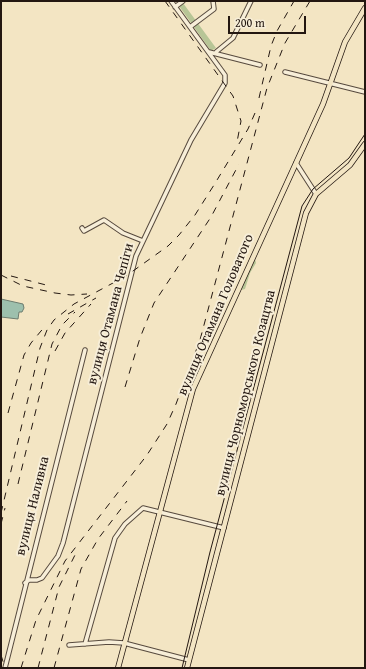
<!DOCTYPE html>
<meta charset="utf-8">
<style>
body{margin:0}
#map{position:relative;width:366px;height:669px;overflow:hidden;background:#f3e5c3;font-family:"Gentium Book Plus",serif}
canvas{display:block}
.frame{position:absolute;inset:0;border:2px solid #231711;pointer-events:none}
.scale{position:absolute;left:228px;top:16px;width:78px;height:18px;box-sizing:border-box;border:2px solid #231711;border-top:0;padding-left:5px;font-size:12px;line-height:14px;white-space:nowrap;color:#231711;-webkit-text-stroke:3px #f7eed8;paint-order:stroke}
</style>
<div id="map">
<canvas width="366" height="669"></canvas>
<div class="frame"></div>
<div class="scale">200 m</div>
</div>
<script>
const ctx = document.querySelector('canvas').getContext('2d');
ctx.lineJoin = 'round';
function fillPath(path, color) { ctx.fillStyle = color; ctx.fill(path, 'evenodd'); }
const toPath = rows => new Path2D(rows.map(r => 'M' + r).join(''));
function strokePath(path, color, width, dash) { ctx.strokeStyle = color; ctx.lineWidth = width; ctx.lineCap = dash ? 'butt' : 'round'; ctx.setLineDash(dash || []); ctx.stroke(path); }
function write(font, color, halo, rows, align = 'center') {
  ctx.font = font + ' "Gentium Book Plus",serif'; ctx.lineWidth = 4; ctx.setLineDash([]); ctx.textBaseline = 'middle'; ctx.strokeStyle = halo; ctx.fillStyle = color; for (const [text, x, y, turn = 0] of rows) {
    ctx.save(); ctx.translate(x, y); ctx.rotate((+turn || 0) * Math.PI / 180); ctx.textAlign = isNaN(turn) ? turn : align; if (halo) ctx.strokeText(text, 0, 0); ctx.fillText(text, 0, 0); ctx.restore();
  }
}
const green = toPath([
 [183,3,216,48,211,51,179,6],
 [255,259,256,263,250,273,245,289,241,290]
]);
const water = toPath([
 [1,299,23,304,24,308,22,312,19,312,18,319,1,317,1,299]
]);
const minor = toPath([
 [175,7,183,1],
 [190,27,214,9,213,1],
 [209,52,260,65],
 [216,52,233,38,251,1],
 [285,72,365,92],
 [296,163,316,194],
 [82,228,84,231,104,220,123,233,143,241],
 [25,583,29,580,37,580,42,578,58,556,63,543,136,256,191,140,225,83,225,75,171,1],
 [85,644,115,538,125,524,143,508,224,528],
 [69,645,109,642,124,643,189,660],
 [5,668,85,350]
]);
const major = toPath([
 [118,668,193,389,323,104,345,42,365,8],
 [187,668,306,213,316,194,350,165,365,144]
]);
const tram = toPath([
 [182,668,210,552,302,206,313,189,349,158,365,134]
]);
const rail = toPath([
 [165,1,233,96,241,121,237,142],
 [259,98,271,46,277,31,294,1],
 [1,275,23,286,55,293,71,295,87,294],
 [11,276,50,286],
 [68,314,96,298],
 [55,351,65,333,91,304],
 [125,387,140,338,154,303,211,217,239,164],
 [8,413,24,355,31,343,46,325],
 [18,484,52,344,62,325,75,312],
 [1,513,40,348,47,330,54,320,74,304,126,276,168,246,179,235,195,215,214,185,248,129,255,113],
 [1,524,5,508],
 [1,655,5,668],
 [21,668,36,620,65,561,147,455,167,424,176,404,200,340,267,88,285,43,310,1],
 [38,668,59,587,77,551],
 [54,668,81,569,98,539,127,501]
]);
const streetNames = [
 ["вулиця Отамана Чепіги",111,314,-75],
 ["вулиця Отамана Головатого",216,315,-67],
 ["вулиця Чорноморського Козацтва",246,393,-76],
 ["вулиця Наливна",33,506,-76]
];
fillPath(green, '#b7c596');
fillPath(water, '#9dc0ad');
strokePath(water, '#6c7c6f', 1);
strokePath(minor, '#574a3e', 5.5);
strokePath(major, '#231711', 6);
strokePath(minor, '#f7eed8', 3.5);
strokePath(major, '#f3e5c3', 4.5);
strokePath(tram, '#231711', 1);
strokePath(rail, '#231711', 1, [7, 7]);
write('14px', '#231711', '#f7eed8', streetNames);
</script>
